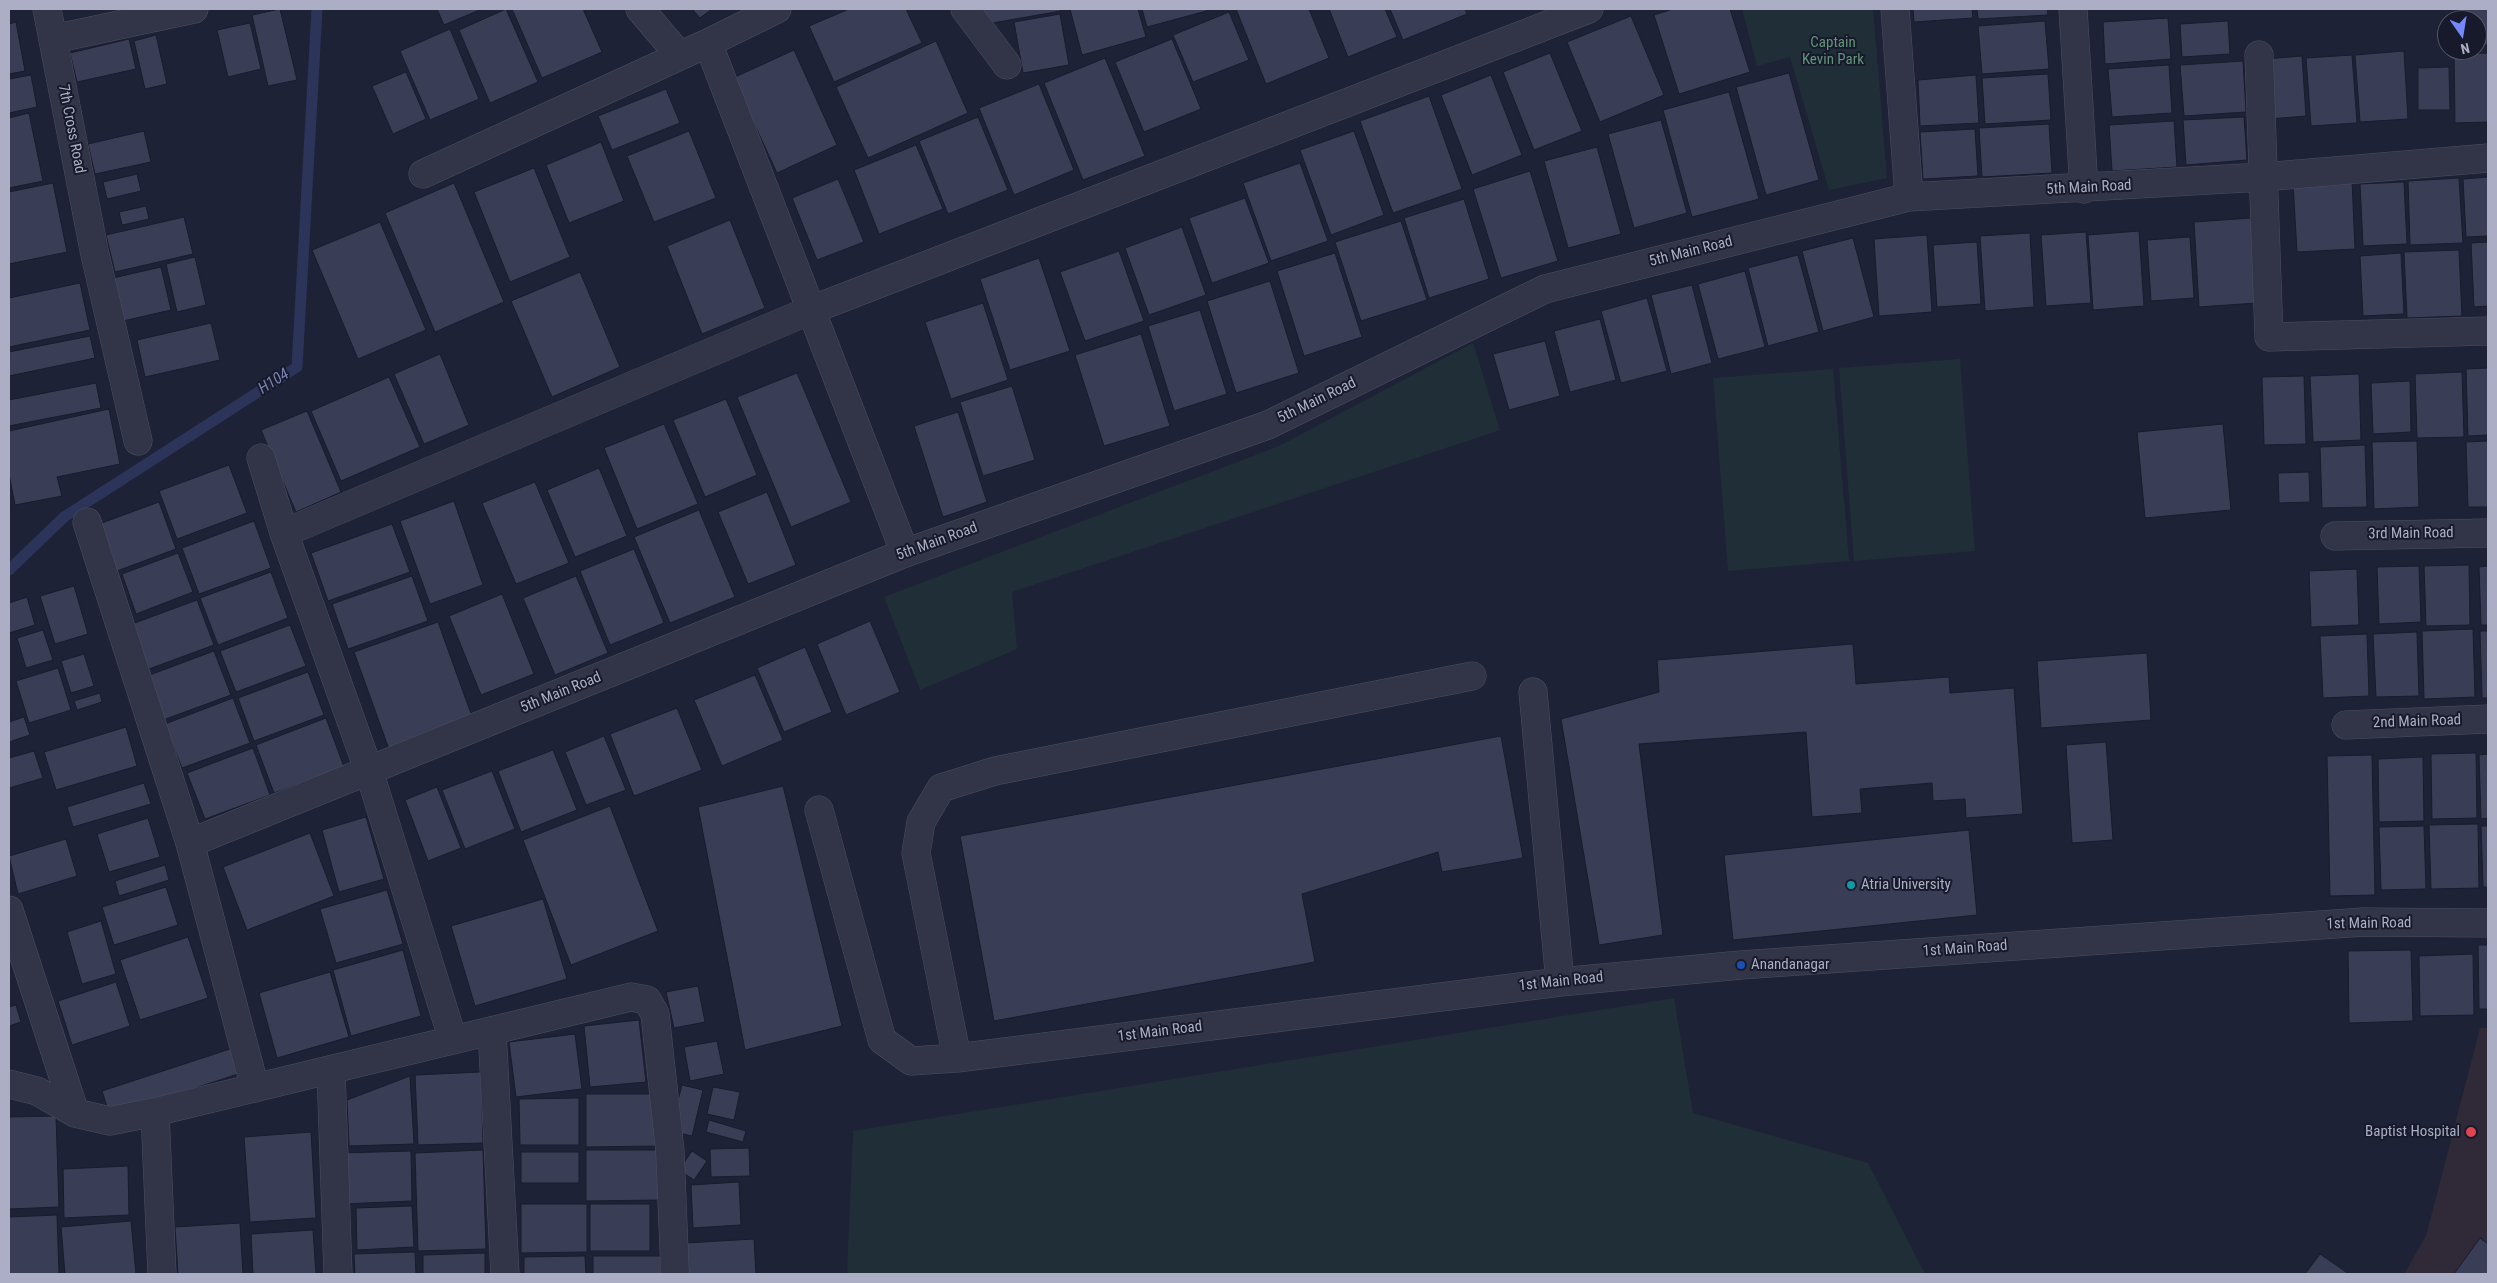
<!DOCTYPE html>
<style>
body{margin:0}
#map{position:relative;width:2497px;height:1283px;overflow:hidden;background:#1e2236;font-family:"Roboto Condensed",sans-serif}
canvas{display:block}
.frame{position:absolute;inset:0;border:10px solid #abaec4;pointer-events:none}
.north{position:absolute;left:2437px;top:10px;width:50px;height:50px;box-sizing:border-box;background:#171a2b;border:1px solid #525568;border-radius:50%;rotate:167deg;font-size:14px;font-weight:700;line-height:20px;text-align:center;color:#abaec4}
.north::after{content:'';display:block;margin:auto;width:18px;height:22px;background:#7688fd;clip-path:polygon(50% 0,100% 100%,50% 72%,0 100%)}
</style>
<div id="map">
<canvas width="2497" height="1283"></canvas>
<div class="frame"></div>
<div class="north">N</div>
</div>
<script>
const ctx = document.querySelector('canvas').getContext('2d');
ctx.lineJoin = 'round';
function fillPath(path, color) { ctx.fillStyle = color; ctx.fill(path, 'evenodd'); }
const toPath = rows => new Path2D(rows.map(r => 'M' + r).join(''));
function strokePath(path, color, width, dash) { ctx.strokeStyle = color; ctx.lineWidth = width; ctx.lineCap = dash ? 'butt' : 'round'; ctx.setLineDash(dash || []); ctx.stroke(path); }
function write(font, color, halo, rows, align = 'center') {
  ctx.font = font + ' "Roboto Condensed",sans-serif'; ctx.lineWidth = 4; ctx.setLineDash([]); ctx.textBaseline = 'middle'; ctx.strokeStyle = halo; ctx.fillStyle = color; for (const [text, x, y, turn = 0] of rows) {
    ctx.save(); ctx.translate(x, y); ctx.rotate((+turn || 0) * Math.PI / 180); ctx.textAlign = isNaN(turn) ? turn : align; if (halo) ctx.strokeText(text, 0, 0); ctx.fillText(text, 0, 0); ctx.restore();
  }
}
const medical = toPath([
 [2480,1028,2488,1028,2488,1274,2404,1274,2426,1236]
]);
const green = toPath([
 [1742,9,1873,9,1887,178,1829,190,1790,57,1757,66],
 [1473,343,1500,430,1012,592,1017,649,920,690,884,597,1279,446],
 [1960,359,1975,551,1854,561,1839,368],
 [1833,369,1849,561,1728,571,1713,378],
 [1674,998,1693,1113,1868,1163,1925,1274,847,1274,853,1131]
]);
const stream = toPath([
 [9,570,64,517,297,367,317,9]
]);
const building = toPath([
 [280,9,297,80,268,86,252,15,280,9],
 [437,9,482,9,444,25,437,9],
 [506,9,538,82,490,103,459,30,506,9],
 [512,9,583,9,602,52,542,78,512,9],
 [692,9,712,9,700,18,692,9],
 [849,9,906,9,922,43,834,82,809,26,849,9],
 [978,9,1060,9,1061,11,981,25,978,9],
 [1070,9,1138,9,1146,37,1082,55,1070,9],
 [1142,9,1209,9,1210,10,1147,27,1142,9],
 [1236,9,1309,9,1329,58,1266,84,1236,9],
 [1329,9,1385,9,1397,37,1348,57,1329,9],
 [1390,9,1465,9,1467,14,1403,40,1390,9],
 [1673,9,1730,9,1750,72,1679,94,1654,15,1673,9],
 [1913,9,1972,9,1973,18,1914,22,1913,9],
 [1977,9,2047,9,2048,15,1978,19,1977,9],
 [2462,9,2488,9,2488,45,2477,45,2477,20,2462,20,2462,9],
 [1229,12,1249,60,1193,82,1173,35,1229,12],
 [1060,14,1069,65,1023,73,1014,22,1060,14],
 [1631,16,1664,95,1600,122,1567,42,1631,16],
 [2168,18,2171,59,2105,64,2103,22,2168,18],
 [2045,21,2049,69,1982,74,1978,26,2045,21],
 [2228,21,2230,54,2182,57,2180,24,2228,21],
 [16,22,25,71,9,74,9,24,16,22],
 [250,23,261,69,228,77,217,30,250,23],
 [450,29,479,99,430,120,400,51,450,29],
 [156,35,167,84,145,89,134,41,156,35],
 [129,39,136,69,77,82,70,53,129,39],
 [1172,39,1201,109,1144,132,1115,62,1172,39],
 [936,41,968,113,868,158,836,87,936,41],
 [794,50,837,145,777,173,733,78,794,50],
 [2404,51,2408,119,2360,122,2355,55,2404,51],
 [1550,53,1582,131,1534,150,1503,72,1550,53],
 [2488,53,2488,122,2455,123,2454,54,2488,53],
 [2352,55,2357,123,2311,126,2306,58,2352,55],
 [2302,56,2306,116,2269,119,2265,59,2302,56],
 [1105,58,1145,156,1083,180,1044,83,1105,58],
 [2243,61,2246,112,2184,116,2180,65,2243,61],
 [2169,65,2172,113,2112,117,2108,69,2169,65],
 [2449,67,2450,110,2418,110,2418,68,2449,67],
 [406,72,426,119,393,134,372,86,406,72],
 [1789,73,1819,180,1766,195,1736,87,1789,73],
 [2048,74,2051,120,1985,124,1982,78,2048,74],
 [31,75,37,107,9,113,9,79,31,75],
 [1491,75,1522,155,1472,175,1441,95,1491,75],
 [1976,75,1979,123,1920,126,1918,80,1976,75],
 [1039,84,1074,170,1014,195,979,108,1039,84],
 [666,89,680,123,612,150,598,116,666,89],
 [1729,92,1759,199,1692,217,1663,110,1729,92],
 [1429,96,1462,189,1393,213,1360,121,1429,96],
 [29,113,43,181,9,188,9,118,29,113],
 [978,117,1008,190,948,214,919,141,978,117],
 [2244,117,2247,160,2186,165,2183,120,2244,117],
 [1661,120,1687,213,1634,228,1608,134,1661,120],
 [2174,121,2177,167,2112,171,2109,125,2174,121],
 [2049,124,2052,173,1982,177,1979,128,2049,124],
 [1975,129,1978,176,1923,179,1920,132,1975,129],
 [144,131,151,162,95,174,88,144,144,131],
 [689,131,716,198,654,222,627,156,689,131],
 [1354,131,1384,215,1331,235,1300,150,1354,131],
 [601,142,624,201,569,223,546,165,601,142],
 [916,145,943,209,879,234,854,170,916,145],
 [1597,147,1621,234,1568,248,1544,161,1597,147],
 [1300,163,1328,241,1271,261,1243,183,1300,163],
 [534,168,570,257,510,282,474,192,534,168],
 [1530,171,1558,261,1501,278,1473,189,1530,171],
 [137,174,141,191,107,199,103,182,137,174],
 [2488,177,2488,236,2466,237,2463,179,2488,177],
 [2459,178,2463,243,2410,245,2408,181,2459,178],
 [838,179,864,242,817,260,792,198,838,179],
 [2352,180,2355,249,2297,252,2293,183,2352,180],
 [2404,182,2407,244,2363,246,2360,184,2404,182],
 [53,183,67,252,9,264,9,192,53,183],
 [454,183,504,302,435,332,385,213,454,183],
 [1245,198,1269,263,1212,283,1189,218,1245,198],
 [1464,199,1489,279,1429,298,1404,218,1464,199],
 [146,206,149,219,122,225,119,212,146,206],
 [184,217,193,254,115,272,106,235,184,217],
 [2251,218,2257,303,2199,307,2194,222,2251,218],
 [730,220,765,308,702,334,667,246,730,220],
 [1401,221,1427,300,1361,321,1335,242,1401,221],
 [380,222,426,330,358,359,312,250,380,222],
 [1182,227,1206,295,1149,315,1125,248,1182,227],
 [2139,231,2144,306,2093,310,2088,235,2139,231],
 [2086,232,2091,303,2046,306,2041,235,2086,232],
 [2030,233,2034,307,1985,311,1980,236,2030,233],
 [1927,235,1932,312,1879,316,1874,239,1927,235],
 [2190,237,2194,298,2151,301,2147,240,2190,237],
 [1853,238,1874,317,1823,331,1802,251,1853,238],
 [1977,242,1981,304,1937,307,1933,245,1977,242],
 [2488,242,2488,306,2474,307,2471,243,2488,242],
 [2459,250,2462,316,2407,318,2404,252,2459,250],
 [1119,251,1144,321,1085,341,1060,272,1119,251],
 [1335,253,1362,337,1304,356,1277,271,1335,253],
 [2401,253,2404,314,2363,316,2360,256,2401,253],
 [1798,255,1819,332,1768,346,1748,268,1798,255],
 [195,257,206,305,177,312,166,264,195,257],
 [1039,258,1070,351,1010,370,980,279,1039,258],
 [161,267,171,310,123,321,113,278,161,267],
 [1745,271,1765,347,1718,359,1698,284,1745,271],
 [580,272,620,367,552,397,511,301,580,272],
 [1270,281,1299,373,1236,393,1207,301,1270,281],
 [80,283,90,330,9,347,9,298,80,283],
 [1692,285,1712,363,1671,374,1651,295,1692,285],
 [1647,298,1667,371,1621,383,1601,311,1647,298],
 [983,303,1008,380,951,399,925,322,983,303],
 [1200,310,1227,394,1174,411,1148,326,1200,310],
 [1600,319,1616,380,1570,392,1554,331,1600,319],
 [211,323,220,360,145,377,137,340,211,323],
 [1141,334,1170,426,1104,446,1075,355,1141,334],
 [90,336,95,358,9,376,9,352,90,336],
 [1545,341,1560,396,1509,410,1493,354,1545,341],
 [440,354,469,425,424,444,394,374,440,354],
 [2488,368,2488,435,2468,436,2466,369,2488,368],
 [2462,372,2464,437,2417,438,2415,374,2462,372],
 [797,373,851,502,791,527,737,397,797,373],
 [2359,374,2361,440,2313,442,2310,376,2359,374],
 [2304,376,2306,444,2264,445,2262,377,2304,376],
 [389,377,420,447,341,481,311,411,389,377],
 [2410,381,2411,432,2373,434,2371,383,2410,381],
 [96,383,101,408,9,426,9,400,96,383],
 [1012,386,1035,460,983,476,960,402,1012,386],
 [726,399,757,475,705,497,673,420,726,399],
 [109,409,120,464,57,477,62,496,15,505,9,474,9,431,109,409],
 [307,411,341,492,296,512,261,430,307,411],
 [958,412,987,502,943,517,914,426,958,412],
 [664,424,698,504,637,529,604,448,664,424],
 [2223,424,2231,510,2145,518,2137,432,2223,424],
 [2417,441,2419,507,2374,509,2372,442,2417,441],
 [2488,441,2488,507,2468,507,2466,442,2488,441],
 [2365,445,2367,507,2322,508,2320,447,2365,445],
 [229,465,247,513,177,539,159,491,229,465],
 [599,468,627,536,575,557,547,490,599,468],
 [2309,472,2310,502,2279,503,2278,473,2309,472],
 [535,482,569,563,516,584,482,503,535,482],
 [767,492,796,565,748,584,718,512,767,492],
 [454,501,483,585,430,604,400,521,454,501],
 [159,502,176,549,117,571,99,524,159,502],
 [699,510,735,597,670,623,634,537,699,510],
 [254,521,271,568,199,594,182,548,254,521],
 [392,524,410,572,328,601,311,553,392,524],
 [634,549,664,623,610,645,580,571,634,549],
 [178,553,193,592,136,614,122,574,178,553],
 [2469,565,2470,625,2426,626,2424,566,2469,565],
 [2419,566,2421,622,2379,624,2377,567,2419,566],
 [2488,566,2488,625,2481,625,2479,567,2488,566],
 [2357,569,2359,625,2311,627,2309,571,2357,569],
 [271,572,288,618,218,645,200,598,271,572],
 [412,576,428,621,348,649,332,604,412,576],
 [576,576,608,653,555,675,523,598,576,576],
 [74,586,88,634,55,644,40,596,74,586],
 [502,594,534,674,481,695,449,616,502,594],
 [27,597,35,625,9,633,9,603,27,597],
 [197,600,214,645,149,669,132,624,197,600],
 [870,621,900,692,846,715,817,644,870,621],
 [438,622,474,722,390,752,354,652,438,622],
 [290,625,306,666,236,692,220,651,290,625],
 [2473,629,2475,697,2424,699,2422,631,2473,629],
 [43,630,53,660,26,668,17,638,43,630],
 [2480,631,2488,631,2488,698,2482,698,2480,631],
 [2417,632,2419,696,2376,697,2373,634,2417,632],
 [2367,634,2369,696,2323,698,2320,636,2367,634],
 [1853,644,1856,684,1949,677,1950,693,2014,688,2023,814,1966,818,1965,799,1933,801,1932,783,1860,789,1862,813,1812,817,1806,732,1639,744,1663,935,1599,945,1561,719,1659,692,1657,660,1853,644],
 [805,647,832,712,784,732,757,668,805,647],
 [214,651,231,695,163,720,147,676,214,651],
 [2147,653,2151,720,2041,728,2037,661,2147,653],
 [84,654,94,686,71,693,61,661,84,654],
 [58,668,71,710,29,723,16,681,58,668],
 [308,672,324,715,254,741,238,698,308,672],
 [755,675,783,740,722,766,694,700,755,675],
 [100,693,102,702,77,710,74,701,100,693],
 [233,698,250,743,182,768,165,724,233,698],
 [677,708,702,770,634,796,610,734,677,708],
 [24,717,30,735,9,742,9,722,24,717],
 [326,718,344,767,274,793,256,745,326,718],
 [126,727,137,766,56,790,44,752,126,727],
 [604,736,626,790,586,805,565,752,604,736],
 [1501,736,1523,858,1442,872,1438,852,1302,894,1315,962,994,1021,960,836,1501,736],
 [2106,742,2113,840,2072,843,2066,745,2106,742],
 [253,748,270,795,205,819,187,773,253,748],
 [553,750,577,810,521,832,498,771,553,750],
 [34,751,43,778,9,788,9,758,34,751],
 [2476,753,2477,818,2432,819,2431,754,2476,753],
 [2488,754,2488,818,2481,819,2479,755,2488,754],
 [2372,755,2375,895,2330,896,2327,756,2372,755],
 [2423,757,2424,821,2379,822,2378,759,2423,757],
 [492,771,515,829,465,849,442,790,492,771],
 [144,783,151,804,73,827,67,807,144,783],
 [783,786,842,1026,745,1050,698,807,783,786],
 [437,787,461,848,428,861,405,800,437,787],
 [610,806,658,931,571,965,523,840,610,806],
 [366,817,384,879,339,892,322,830,366,817],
 [148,818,160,857,109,872,97,834,148,818],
 [2478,824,2479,888,2431,889,2429,825,2478,824],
 [2424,826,2426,889,2381,890,2379,827,2424,826],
 [2481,826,2488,826,2488,887,2483,887,2481,826],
 [1969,830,1977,915,1733,940,1724,855,1969,830],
 [310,833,334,896,247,930,223,867,310,833],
 [66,839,77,876,18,894,9,856,66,839],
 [165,865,169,880,119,896,115,881,165,865],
 [166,887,178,925,114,945,102,907,166,887],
 [387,890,403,944,336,963,320,909,387,890],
 [543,899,567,979,475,1006,451,926,543,899],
 [101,921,116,974,82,984,67,932,101,921],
 [188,937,208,998,140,1020,120,960,188,937],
 [2478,945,2488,945,2488,1009,2479,1009,2478,945],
 [403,950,421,1016,351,1036,333,970,403,950],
 [2411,950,2413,1021,2349,1023,2348,951,2411,950],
 [2473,954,2474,1015,2420,1016,2419,956,2473,954],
 [330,972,349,1037,277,1058,259,993,330,972],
 [116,982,130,1026,72,1045,58,1001,116,982],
 [698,986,705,1022,674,1028,666,992,698,986],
 [16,1005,21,1022,9,1026,9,1007,16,1005],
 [639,1020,646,1082,590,1087,584,1026,639,1020],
 [575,1034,582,1089,516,1097,509,1042,575,1034],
 [717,1041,724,1074,690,1081,684,1047,717,1041],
 [236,1047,244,1072,110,1116,102,1091,236,1047],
 [481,1072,483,1143,418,1145,415,1075,481,1072],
 [410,1076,414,1144,349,1146,347,1100,410,1076],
 [682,1085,703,1090,692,1136,670,1131,682,1085],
 [713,1087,740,1092,734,1120,707,1114,713,1087],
 [586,1094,659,1094,659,1146,586,1147,586,1094],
 [579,1098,579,1145,520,1145,519,1099,579,1098],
 [56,1116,59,1207,9,1209,9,1117,56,1116],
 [709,1120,746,1131,743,1142,706,1132,709,1120],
 [311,1132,316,1218,250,1222,244,1137,311,1132],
 [749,1148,750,1176,711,1177,710,1149,749,1148],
 [483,1150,486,1249,418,1251,415,1153,483,1150],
 [586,1150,660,1150,661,1200,586,1201,586,1150],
 [411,1151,412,1201,342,1204,340,1153,411,1151],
 [692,1151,707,1161,694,1180,679,1170,692,1151],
 [521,1152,579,1152,579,1183,521,1183,521,1152],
 [128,1166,129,1215,64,1218,63,1169,128,1166],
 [739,1182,741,1225,693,1228,691,1185,739,1182],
 [521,1204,587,1204,587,1252,521,1253,521,1204],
 [590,1204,650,1204,650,1251,590,1251,590,1204],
 [412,1206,414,1247,357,1250,356,1208,412,1206],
 [57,1215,59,1274,9,1274,9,1217,57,1215],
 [131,1221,136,1274,65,1274,61,1227,131,1221],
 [240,1223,243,1274,178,1274,175,1227,240,1223],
 [313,1230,316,1274,253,1274,251,1234,313,1230],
 [2480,1238,2488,1244,2488,1274,2454,1274,2480,1238],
 [754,1239,756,1274,688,1274,686,1243,754,1239],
 [415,1252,416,1274,355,1274,354,1254,415,1252],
 [485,1253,485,1274,423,1274,423,1255,485,1253],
 [2320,1254,2349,1274,2305,1274,2320,1254],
 [585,1256,586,1274,524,1274,524,1257,585,1256],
 [593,1256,661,1256,661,1274,593,1274,593,1256]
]);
const minor = toPath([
 [47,9,94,250,138,441],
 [640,9,680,56],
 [965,9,1007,65],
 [1895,9,1909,197],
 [2073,9,2084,189],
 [53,39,194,9],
 [708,43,905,553],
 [2259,55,2269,337,2488,331],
 [423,174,708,43,777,9],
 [261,458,284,533,369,771,453,1040],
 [87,522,190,843,255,1088],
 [284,533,811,310,1589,9],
 [2335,536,2488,533],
 [1533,692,1560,982],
 [2346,725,2488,719],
 [819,810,882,1040,911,1061,957,1058,1560,982,1741,965,2364,922,2488,923],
 [190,843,905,553,1268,425,1545,289,1909,197,2263,177,2488,158],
 [9,910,75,1113],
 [492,1031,505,1274],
 [957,1058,916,853,921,822,941,788,995,771,1472,676],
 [331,1070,338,1274],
 [9,1084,37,1091,75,1113,110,1121,155,1112,631,997,647,1000,655,1014,670,1151,675,1274],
 [155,1112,162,1274]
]);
const markers = [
 [1851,885,5,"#0f9aa8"],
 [1741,965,5,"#1a4fb4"],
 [2471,1132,6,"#e0444e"]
];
const parkNames = [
 ["Captain",1833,43],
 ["Kevin Park",1833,60]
];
const streetNames = [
 ["7th Cross Road",71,129,79],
 ["5th Main Road",2089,188,-3],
 ["5th Main Road",1691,252,-14],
 ["5th Main Road",1317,401,-26],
 ["3rd Main Road",2411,534,-1],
 ["5th Main Road",937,542,-20],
 ["5th Main Road",561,693,-22],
 ["2nd Main Road",2417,722,-2],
 ["1st Main Road",2369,924,-1],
 ["1st Main Road",1965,949,-4],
 ["1st Main Road",1561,982,-6],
 ["1st Main Road",1160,1032,-7]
];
const poiNames = [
 ["Atria University",1861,885],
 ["Anandanagar",1751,965],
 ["Baptist Hospital",2460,1132,"right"]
];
const waterNames = [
 ["H104",274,382,-33]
];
fillPath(medical, '#2f2938');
fillPath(green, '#202e37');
strokePath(stream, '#2c345a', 11);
fillPath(building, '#393d56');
strokePath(building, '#191c2d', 1);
strokePath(minor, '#4c4f62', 29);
strokePath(minor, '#313547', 28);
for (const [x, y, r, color] of markers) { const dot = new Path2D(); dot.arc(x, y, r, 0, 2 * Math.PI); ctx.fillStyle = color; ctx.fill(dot); strokePath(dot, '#171a2b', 2); }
write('15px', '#62957a', '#171a2b', parkNames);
write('15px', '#abaec4', '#171a2b', streetNames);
write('15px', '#abaec4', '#171a2b', poiNames, 'left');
write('italic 16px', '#7983b3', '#171a2b', waterNames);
</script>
